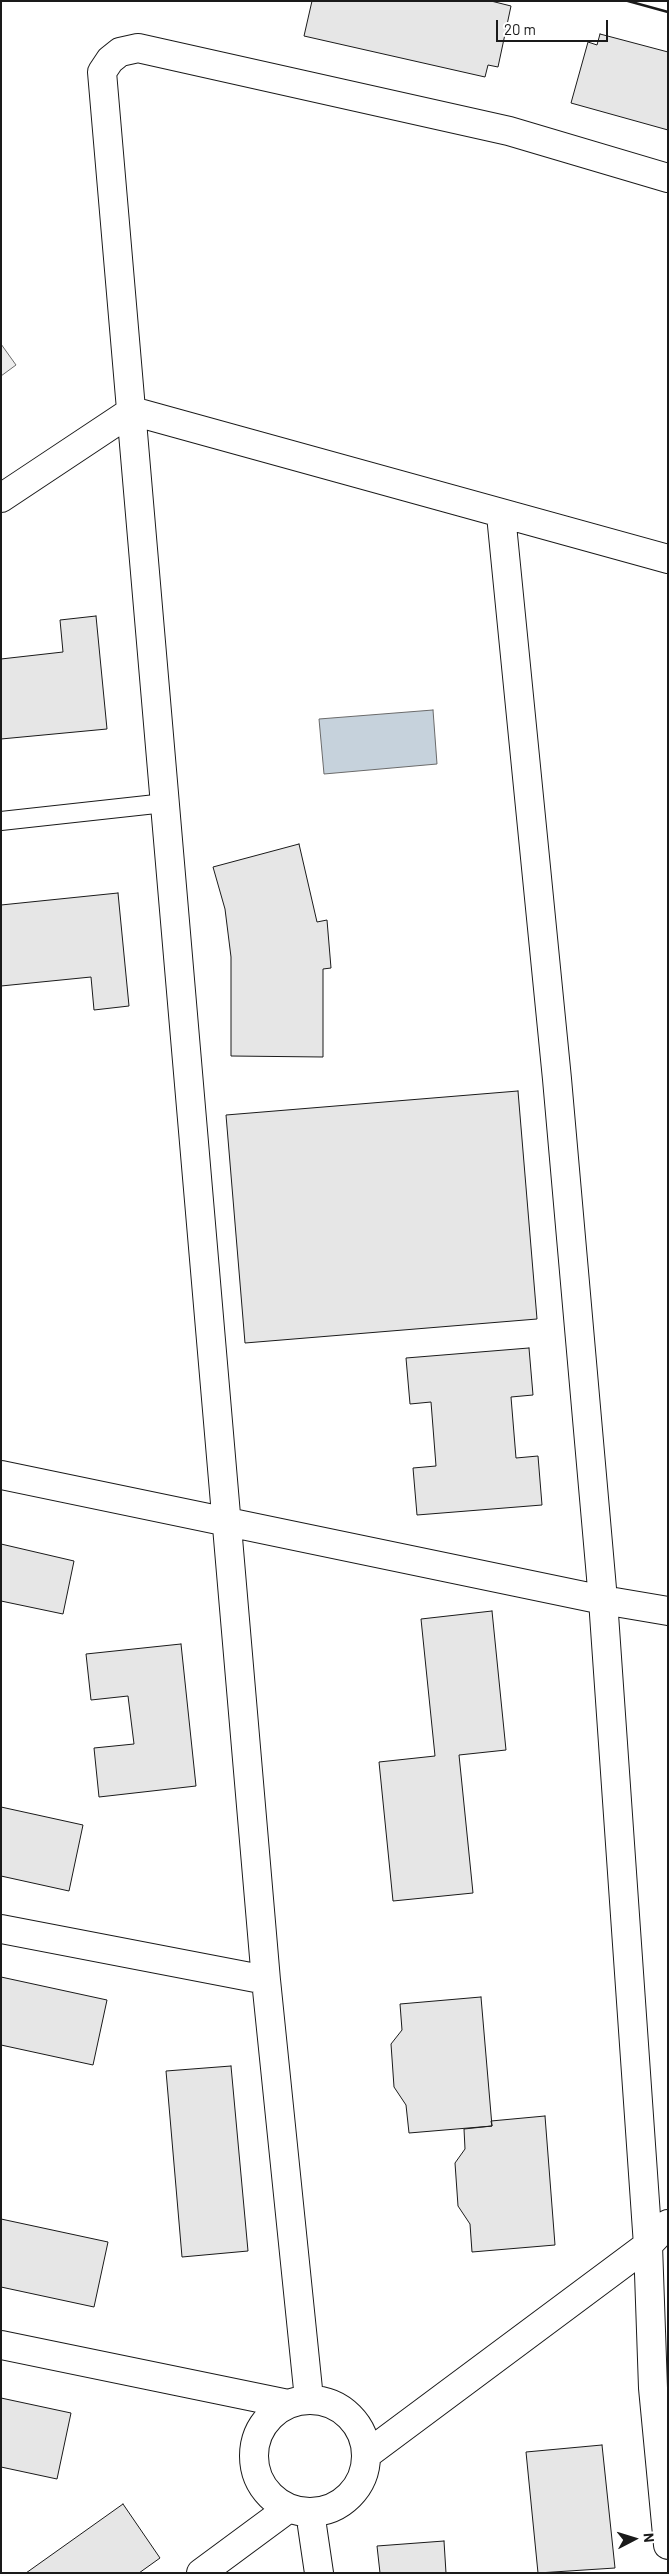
<!DOCTYPE html>
<style>
body{margin:0}
#map{position:relative;width:669px;height:2574px;overflow:hidden;background:#fff;font-family:Barlow,sans-serif}
canvas{display:block}
.frame{position:absolute;inset:0;border:2px solid #1a1a1a;pointer-events:none}
.north{position:absolute;left:609px;top:2514px;width:50px;height:50px;-webkit-text-stroke:4px #fff;paint-order:stroke;rotate:85deg;font-size:14px;font-weight:700;line-height:20px;text-align:center;color:#1a1a1a}
.north::after{content:'';display:block;margin:auto;width:18px;height:22px;background:#1a1a1a;clip-path:polygon(50% 0,100% 100%,50% 72%,0 100%)}
.scale{position:absolute;left:496px;top:20px;width:112px;height:22px;box-sizing:border-box;border:2px solid #1a1a1a;border-top:0;padding-left:6px;font-size:15px;line-height:18px;white-space:nowrap;color:#1a1a1a;-webkit-text-stroke:4px #fff;paint-order:stroke}
</style>
<div id="map">
<canvas width="669" height="2574"></canvas>
<div class="frame"></div>
<div class="north">N</div>
<div class="scale">20 m</div>
</div>
<script>
const ctx = document.querySelector('canvas').getContext('2d');
ctx.lineJoin = 'round';
function fillPath(path, color) { ctx.fillStyle = color; ctx.fill(path, 'evenodd'); }
const toPath = rows => new Path2D(rows.map(r => 'M' + r).join(''));
function strokePath(path, color, width, dash) { ctx.strokeStyle = color; ctx.lineWidth = width; ctx.lineCap = dash ? 'butt' : 'round'; ctx.setLineDash(dash || []); ctx.stroke(path); }
const parking = toPath([
 [1,344,16,365,1,376,1,344]
]);
const water = toPath([
 [433,710,437,764,324,774,319,719,433,710]
]);
const building = toPath([
 [312,1,491,1,511,6,498,67,488,65,485,77,304,36,312,1],
 [600,34,668,52,668,130,571,103,588,42,597,45,600,34],
 [96,616,107,729,1,739,1,659,63,652,60,620,96,616],
 [299,844,317,922,327,920,331,968,323,969,323,1057,231,1056,231,957,225,909,213,867,299,844],
 [118,893,129,1006,94,1010,91,977,1,986,1,905,118,893],
 [518,1091,537,1319,245,1343,226,1115,518,1091],
 [529,1348,533,1395,511,1397,516,1458,538,1456,542,1505,417,1515,413,1468,436,1466,431,1402,410,1404,406,1358,529,1348],
 [1,1544,74,1561,63,1614,1,1601,1,1544],
 [492,1611,506,1750,459,1755,473,1893,393,1901,379,1762,435,1756,421,1619,492,1611],
 [181,1644,196,1786,99,1797,94,1748,134,1744,128,1696,91,1700,86,1654,181,1644],
 [1,1807,83,1825,69,1891,1,1876,1,1807],
 [1,1977,107,2000,93,2065,1,2045,1,1977],
 [481,1997,492,2126,409,2133,406,2105,394,2087,391,2044,402,2030,400,2004,481,1997],
 [231,2066,248,2251,182,2257,166,2071,231,2066],
 [545,2116,555,2245,472,2252,470,2224,458,2206,455,2163,465,2149,464,2129,492,2126,491,2121,545,2116],
 [1,2219,108,2242,94,2307,1,2287,1,2219],
 [1,2398,71,2413,57,2479,1,2467,1,2398],
 [602,2445,615,2568,538,2573,526,2452,602,2445],
 [123,2504,160,2558,139,2573,26,2573,123,2504],
 [444,2541,446,2573,380,2573,377,2546,444,2541]
]);
const service = toPath([
 [1,821,165,803]
]);
const minor = toPath([
 [1,498,132,411,668,559],
 [501,515,557,1079,603,1600,648,2245,653,2388,668,2545],
 [1,1475,603,1600,668,1611],
 [1,1929,266,1980],
 [1,2345,288,2404],
 [309,2399,266,1980,102,72,110,60,120,52,138,48,509,131,668,178],
 '254 2456a56 56 0 1 1 112 0a56 56 0 1 1-112 0Z',
 [366,2455,648,2245,668,2224],
 [310,2512,319,2573],
 [201,2573,289,2508]
]);
const wall = toPath([
 [628,1,668,12]
]);
fillPath(parking, '#ededed');
strokePath(parking, '#6a6a6a', 1);
fillPath(water, '#c6d2dc');
strokePath(water, '#6a6a6a', 1);
fillPath(building, '#e6e6e6');
strokePath(building, '#1a1a1a', 1);
strokePath(service, '#1a1a1a', 20);
strokePath(minor, '#1a1a1a', 30);
strokePath(service, '#fff', 18);
strokePath(minor, '#fff', 28);
strokePath(wall, '#1a1a1a', 2.5);
</script>
